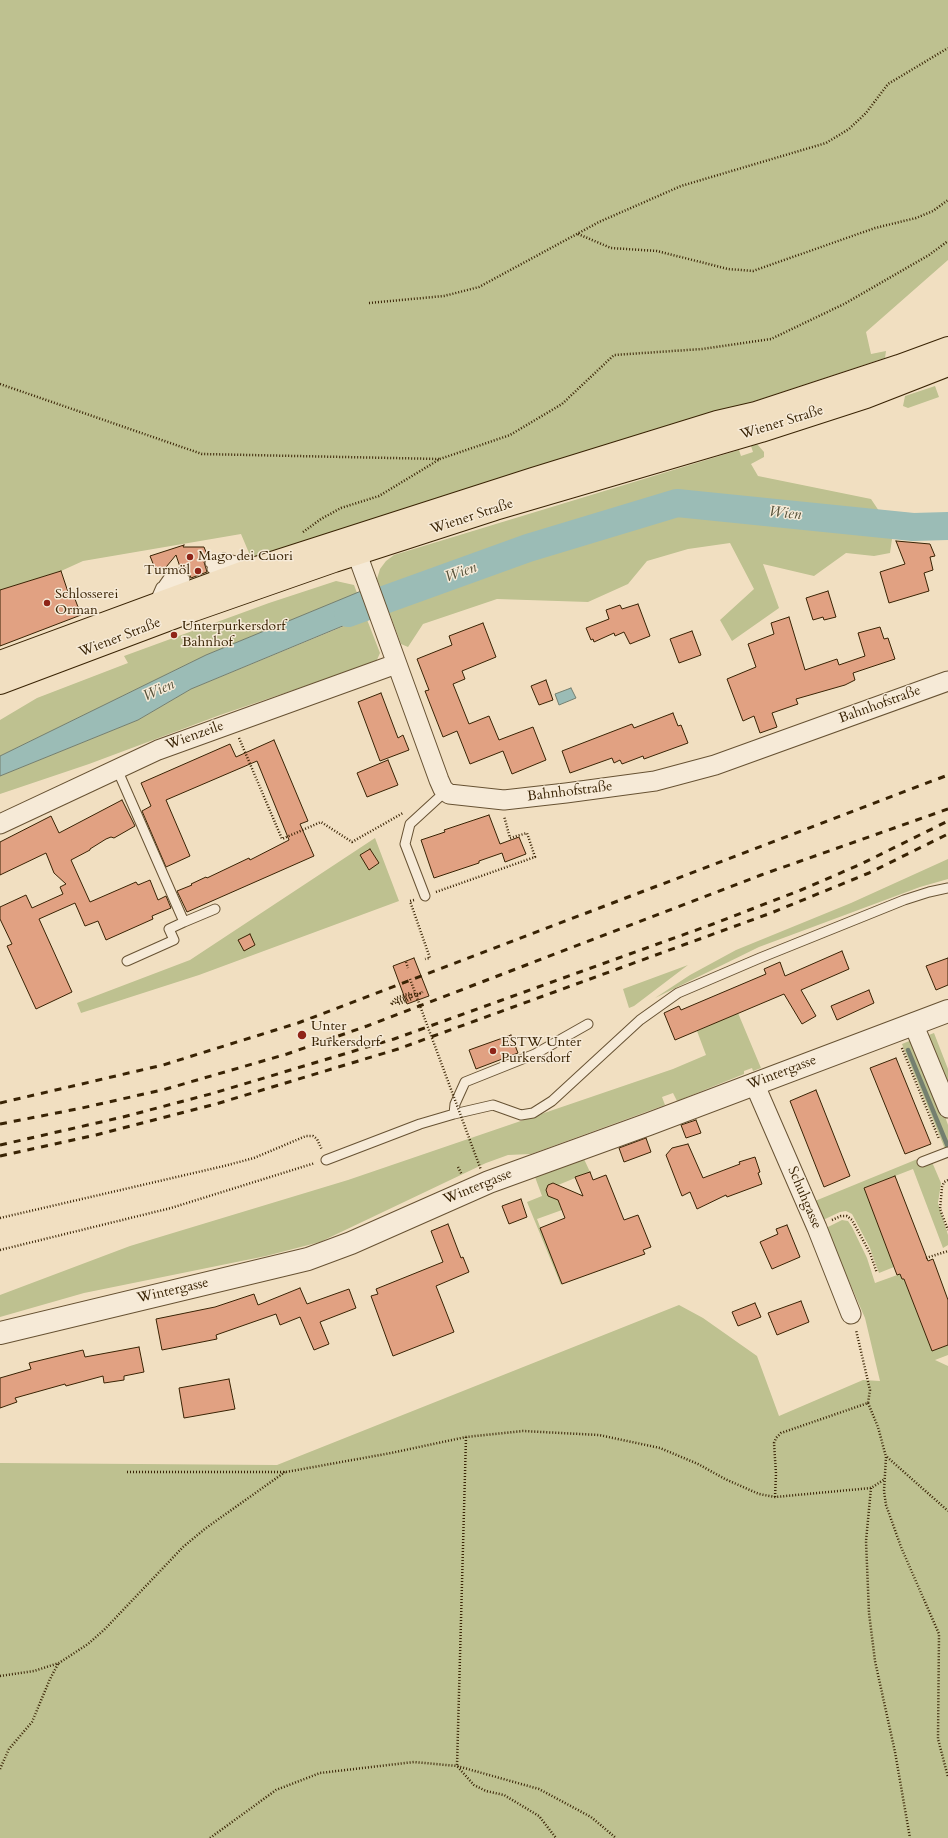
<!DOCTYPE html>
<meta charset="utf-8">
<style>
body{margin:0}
canvas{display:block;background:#f1dfc1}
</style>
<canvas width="948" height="1838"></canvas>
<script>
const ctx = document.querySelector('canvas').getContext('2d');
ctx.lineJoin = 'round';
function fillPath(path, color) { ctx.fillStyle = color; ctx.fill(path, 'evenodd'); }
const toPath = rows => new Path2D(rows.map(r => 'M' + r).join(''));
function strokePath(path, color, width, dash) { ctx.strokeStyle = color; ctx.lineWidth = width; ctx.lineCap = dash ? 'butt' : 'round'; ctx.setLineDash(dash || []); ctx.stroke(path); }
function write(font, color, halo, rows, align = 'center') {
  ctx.font = font + ' Cardo,serif'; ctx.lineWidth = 3; ctx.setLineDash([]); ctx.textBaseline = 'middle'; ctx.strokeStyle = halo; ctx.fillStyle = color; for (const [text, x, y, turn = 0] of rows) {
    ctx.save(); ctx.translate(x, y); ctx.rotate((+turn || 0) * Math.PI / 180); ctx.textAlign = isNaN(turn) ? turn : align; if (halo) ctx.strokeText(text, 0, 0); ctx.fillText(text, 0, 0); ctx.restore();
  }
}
const green = toPath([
 [0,0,948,0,948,260,866,332,871,354,886,351,885,358,610,449,262,554,262,557,252,560,241,534,83,561,61,571,0,590],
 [935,386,939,397,908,408,903,406,905,396],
 [757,444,764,452,764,457,751,464,758,476,871,499,893,532,890,553,874,556,846,553,814,576,763,564,779,608,732,641,720,620,754,589,730,543,688,549,647,561,628,584,588,602,497,599,423,624,408,647,401,644,377,579,380,569,386,561,394,555,739,450,741,456,753,452,751,446],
 [336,581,354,585,357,593,206,655,0,756,0,720,37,698,128,663,124,656,269,603],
 [366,617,380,653,376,662,220,715,89,764,0,794,0,776,138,720,191,689],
 [375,838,399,901,199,975,81,1013,77,1003,190,960],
 [948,859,948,879,920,887,759,947,655,998,690,975,736,950,851,903],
 [688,965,634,1006,629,1008,623,989],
 [738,1013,761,1068,753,1071,752,1068,744,1071,744,1074,677,1101,673,1093,662,1097,665,1105,531,1154,508,1155,486,1163,320,1242,266,1256,84,1293,0,1317,0,1295,130,1246,348,1180,673,1069,706,1055,697,1031],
 [934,1033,948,1069,948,1092,926,1036],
 [914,1039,921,1067,930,1089,939,1100,935,1102,939,1112,943,1111,948,1125,948,1147,945,1149,902,1044],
 [920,1158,932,1162,941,1183,938,1203,948,1235,948,1245,943,1248,913,1169,864,1188,894,1267,879,1273,870,1248,852,1214,846,1211,840,1212,823,1220,815,1201],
 [584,1159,590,1172,558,1185,553,1183,548,1185,546,1190,548,1196,557,1196,562,1210,537,1219,562,1284,561,1285,527,1202,542,1196,535,1177],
 [842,1220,848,1221,852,1227,867,1258,875,1283,900,1274,902,1279,904,1279,932,1351,948,1345,948,1355,935,1360,948,1366,948,1838,0,1838,0,1463,277,1465,679,1305,703,1318,757,1356,779,1416,863,1380,880,1381,865,1318,826,1228]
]);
const water = toPath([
 [366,589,374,613,191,689,138,720,0,776,0,756,206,655,366,589],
 [571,688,576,698,559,705,555,694,571,688]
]);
const stream = toPath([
 [908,1050,948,1147]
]);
const river = toPath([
 [348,613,528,548,677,503,913,527,948,526]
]);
const building = toPath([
 [896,541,930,544,935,556,930,557,933,570,924,573,929,591,889,603,880,572,905,564,896,541],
 [184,545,183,547,204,547,208,557,204,562,207,572,191,578,187,568,180,567,176,555,162,572,154,566,150,556,184,545],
 [61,571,68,592,72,591,81,615,0,646,0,590,61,571],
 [828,591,836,617,824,620,823,617,813,620,806,598,828,591],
 [638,604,650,636,630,644,624,632,615,636,614,633,594,642,593,639,591,640,586,628,609,619,606,610,620,605,622,609,638,604],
 [789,617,805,670,837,659,839,665,865,656,858,633,880,627,884,639,888,638,895,659,853,673,855,680,845,685,796,699,798,704,772,713,777,727,760,733,754,716,743,721,727,679,756,667,748,644,774,634,771,623,789,617],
 [483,623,496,657,462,671,465,679,453,684,469,724,489,716,499,740,533,727,546,760,512,774,503,751,470,764,457,731,443,737,425,691,429,690,417,659,452,645,449,636,483,623],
 [692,631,701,655,679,663,670,639,692,631],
 [546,680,553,700,539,705,531,686,546,680],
 [381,693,398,738,403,735,409,750,380,761,358,702,381,693],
 [673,713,678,726,681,725,688,743,644,759,643,756,622,764,620,760,614,763,612,758,570,773,562,751,632,724,634,728,673,713],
 [274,740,308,821,300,824,314,856,187,912,177,891,192,885,191,884,206,877,207,878,249,858,250,860,289,840,257,761,166,800,190,856,166,867,142,811,151,806,141,783,230,744,236,757,274,740],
 [388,760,398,785,367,797,357,773,388,760],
 [122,800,135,826,114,838,111,837,106,839,90,849,90,850,71,860,90,902,136,882,138,885,150,880,158,900,166,896,171,908,152,916,153,919,106,940,98,921,85,926,75,903,39,919,72,992,36,1009,7,946,12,944,0,919,0,907,26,895,32,908,63,894,60,887,66,884,54,873,46,853,0,875,0,842,51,816,59,833,122,800],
 [489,815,500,844,519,837,526,854,505,862,502,853,479,861,479,863,434,878,421,840,445,832,444,830,489,815],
 [370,849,379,863,369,870,360,855,370,849],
 [250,934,255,945,244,951,238,940,250,934],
 [842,951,849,969,801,990,816,1016,802,1024,784,994,675,1040,664,1013,679,1006,681,1010,766,974,764,969,780,962,785,976,842,951],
 [414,958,429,996,407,1004,393,966,414,958],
 [948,958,948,985,936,990,926,966,948,958],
 [869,990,874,1003,837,1020,831,1006,869,990],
 [511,1035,518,1053,476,1069,469,1050,511,1035],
 [896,1058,931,1144,905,1154,870,1068,896,1058],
 [816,1090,850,1176,824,1187,790,1101,816,1090],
 [696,1120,701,1133,686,1138,681,1125,696,1120],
 [646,1138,651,1152,624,1162,619,1148,646,1138],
 [688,1144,703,1178,740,1164,739,1162,755,1157,760,1172,758,1173,762,1184,727,1197,726,1195,697,1209,690,1192,682,1196,666,1155,672,1148,688,1144],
 [590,1172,593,1180,606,1175,624,1220,638,1215,651,1247,643,1250,645,1254,562,1284,540,1228,565,1218,558,1200,548,1196,546,1190,548,1185,553,1183,583,1196,575,1177,590,1172],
 [895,1176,928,1261,933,1259,948,1300,948,1345,932,1351,904,1279,902,1279,900,1274,897,1275,864,1188,895,1176],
 [521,1199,527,1217,509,1224,502,1206,521,1199],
 [448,1224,461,1258,463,1257,469,1272,436,1286,454,1332,393,1356,371,1296,378,1294,376,1289,443,1262,431,1231,448,1224],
 [787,1225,800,1257,772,1269,760,1242,778,1234,776,1229,787,1225],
 [300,1288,307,1304,349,1289,356,1308,320,1322,329,1344,314,1350,300,1317,280,1325,276,1314,216,1335,217,1339,162,1350,156,1319,215,1307,254,1294,258,1305,300,1288],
 [801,1301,809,1322,777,1335,768,1313,801,1301],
 [755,1303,761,1317,738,1326,732,1312,755,1303],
 [139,1347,144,1372,124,1376,124,1380,104,1383,103,1376,66,1386,65,1384,15,1398,17,1402,0,1408,0,1378,31,1369,29,1363,83,1350,85,1357,139,1347],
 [229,1379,235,1409,184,1418,179,1388,229,1379]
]);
const path = toPath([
 [578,234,611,248,657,251,728,269,753,271,875,228,916,218,933,211,948,200],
 [369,303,444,296,479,287,599,222,681,186,826,143,849,129,866,113,888,84,948,48],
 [0,384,202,454,439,459],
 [303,532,321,519,341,508,379,496,440,459,510,435,562,404,614,355,702,349,771,339,844,304,929,255,948,241],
 [239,738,282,839,321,822,352,842,403,813],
 [436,892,535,857,527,833,510,838,504,816],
 [414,900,410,901,430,958,425,959],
 [406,962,408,968],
 [417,996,422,992],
 [391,1004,396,998,410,993,412,999,398,1004,397,1000,416,993],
 [392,1004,423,992],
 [902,1048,939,1139],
 [458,1167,462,1175],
 [948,1180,944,1182,942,1187,940,1209,948,1230],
 [0,1218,224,1166,254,1158,306,1136,313,1136,317,1139,322,1150],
 [832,1220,841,1216,847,1216,852,1220,870,1253,877,1273],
 [0,1250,171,1208,315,1163],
 [926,1258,948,1251],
 [868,1403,878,1427,886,1457,884,1491,886,1505,901,1547,939,1634,938,1739,948,1777],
 [466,1437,457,1766,474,1785,486,1791,504,1795,539,1816,556,1838],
 [887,1457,948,1511],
 [127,1472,286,1472,391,1453,466,1437,523,1431,599,1435,660,1448,698,1464,725,1479,759,1494,775,1497,871,1488,885,1479],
 [871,1488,866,1541,869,1613,875,1661,895,1752,910,1838],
 [775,1497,776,1474,774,1443,776,1438,781,1433,868,1403,870,1390,856,1330],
 [0,1676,34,1671,59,1663,88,1644,104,1630,183,1547,206,1528,285,1472],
 [0,1769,9,1749,32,1722,50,1679,58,1664],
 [210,1838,276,1790,320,1773,414,1762,457,1766,539,1789,591,1817,616,1838]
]);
const service = toPath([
 [210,563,224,558,236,561],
 [212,569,236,561,244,572],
 [162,587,169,577,183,572],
 [154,603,161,587,185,579],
 [117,769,184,922,169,929,174,940,127,961],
 [425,896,405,844,410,824,446,791],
 [184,922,215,909],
 [454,1114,493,1105,521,1115,533,1113,552,1101,640,1020,678,993,760,958,904,900,929,892,948,888],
 [326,1160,420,1124,454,1114,455,1104,465,1082,535,1054,588,1024],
 [922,1162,948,1152]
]);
const minor = toPath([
 [352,540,439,780,443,789,449,794,504,800,566,793,655,781,715,765,948,681],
 [0,824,158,750,396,664],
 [913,1023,948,1108],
 [754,1083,817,1228,851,1314]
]);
const tertiary = toPath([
 [0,1333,308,1259,351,1243,489,1182,649,1124,948,1011]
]);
const primary = toPath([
 [0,662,244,572,533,479,717,422,756,413,899,366,948,348],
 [0,683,194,610,334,561,495,509,761,431,866,397,948,365]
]);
const rail = toPath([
 [0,1103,163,1065,298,1023,948,775],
 [0,1124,82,1108,166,1089,287,1054,367,1026,761,875,948,809],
 [0,1145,123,1117,214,1093,394,1039,713,924,801,890,859,865,948,821],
 [0,1156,96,1135,216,1104,398,1049,771,913,869,873,948,834]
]);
const pathBridge = toPath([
 [410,979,481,1170]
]);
const markers = [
 [190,557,4,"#8f2418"],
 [198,571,4,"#8f2418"],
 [47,603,4,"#8f2418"],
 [174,635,4,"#8f2418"],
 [302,1035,5,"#8f2418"],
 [493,1051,4,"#8f2418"]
];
const streetNames = [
 ["Wiener Straße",782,423,-17],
 ["Wiener Straße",472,517,-18],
 ["Wiener Straße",120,638,-21],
 ["Bahnhofstraße",880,705,-20],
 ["Wienzeile",195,736,-20],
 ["Bahnhofstraße",570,792,-7],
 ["Wintergasse",782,1073,-21],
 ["Wintergasse",478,1187,-22],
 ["Schuhgasse",804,1198,67],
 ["Wintergasse",173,1291,-13]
];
const poiNames = [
 ["Mago dei Cuori",198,557],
 ["Turmöl",190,571,"right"],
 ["Schlosserei",55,595],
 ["Orman",55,611],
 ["Unterpurkersdorf",182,627],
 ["Bahnhof",182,643],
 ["Unter",311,1027],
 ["Purkersdorf",311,1043],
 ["ESTW Unter",501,1043],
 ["Purkersdorf",501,1059]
];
const waterNames = [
 ["Wien",785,514,6],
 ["Wien",461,573,-20],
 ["Wien",159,691,-25]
];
fillPath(green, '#bec190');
fillPath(water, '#9bbcb6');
strokePath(water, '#747f6f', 1);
strokePath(stream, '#747f6f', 4.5);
strokePath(river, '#9bbcb6', 28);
fillPath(building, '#e1a182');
strokePath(building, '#392304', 1);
strokePath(service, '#675233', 11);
strokePath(minor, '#675233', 21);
strokePath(tertiary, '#675233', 24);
strokePath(primary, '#392304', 24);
strokePath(path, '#392304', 2.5, [1, 2]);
strokePath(service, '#f6ead7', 9);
strokePath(minor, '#f6ead7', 19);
strokePath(tertiary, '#f6ead7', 22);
strokePath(primary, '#f1dfc1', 22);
strokePath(rail, '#392304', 3, [7, 7]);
strokePath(pathBridge, '#392304', 2.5, [1, 2]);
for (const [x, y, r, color] of markers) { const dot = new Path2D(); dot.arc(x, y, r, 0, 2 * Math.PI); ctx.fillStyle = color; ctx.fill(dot); strokePath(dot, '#f6ead7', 1.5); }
write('14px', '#392304', '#f6ead7', streetNames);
write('14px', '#392304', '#f6ead7', poiNames, 'left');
write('italic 15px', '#565139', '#f6ead7', waterNames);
</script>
